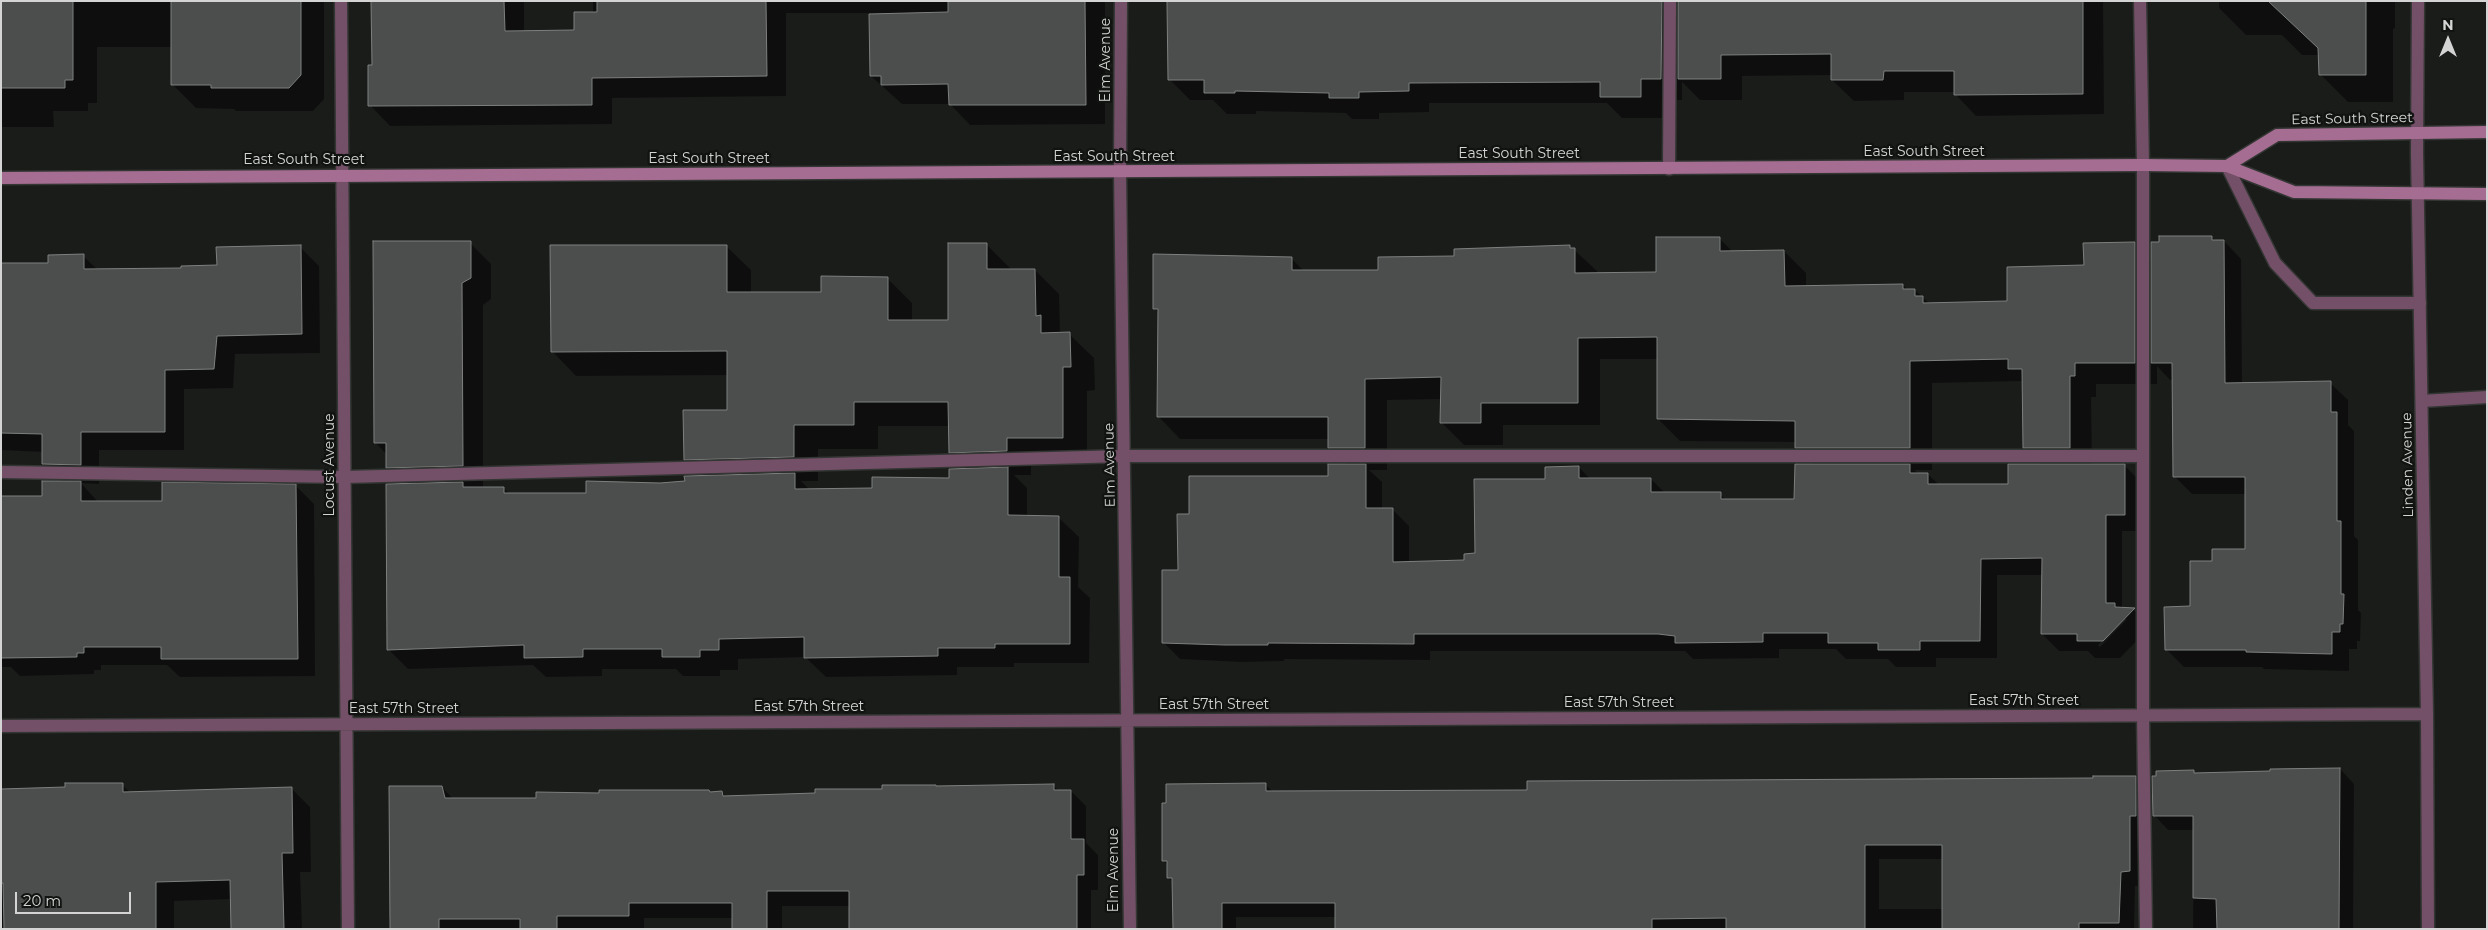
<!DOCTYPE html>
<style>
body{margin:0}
#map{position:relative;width:2488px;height:930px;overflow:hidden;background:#1a1c1a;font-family:Montserrat,sans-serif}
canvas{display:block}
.frame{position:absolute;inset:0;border:2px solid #d3d4d3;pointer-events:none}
.north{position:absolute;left:2423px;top:15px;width:50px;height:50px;-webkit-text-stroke:4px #111311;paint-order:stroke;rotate:0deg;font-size:14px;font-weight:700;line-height:20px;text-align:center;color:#d3d4d3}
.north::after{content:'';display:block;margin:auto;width:18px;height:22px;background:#d3d4d3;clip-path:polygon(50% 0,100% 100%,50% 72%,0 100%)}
.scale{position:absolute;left:15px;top:892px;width:116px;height:22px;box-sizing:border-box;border:2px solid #d3d4d3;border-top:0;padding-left:6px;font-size:15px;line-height:18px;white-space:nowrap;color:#d3d4d3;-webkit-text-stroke:4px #111311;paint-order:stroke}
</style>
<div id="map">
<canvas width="2488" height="930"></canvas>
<div class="frame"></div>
<div class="north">N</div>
<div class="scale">20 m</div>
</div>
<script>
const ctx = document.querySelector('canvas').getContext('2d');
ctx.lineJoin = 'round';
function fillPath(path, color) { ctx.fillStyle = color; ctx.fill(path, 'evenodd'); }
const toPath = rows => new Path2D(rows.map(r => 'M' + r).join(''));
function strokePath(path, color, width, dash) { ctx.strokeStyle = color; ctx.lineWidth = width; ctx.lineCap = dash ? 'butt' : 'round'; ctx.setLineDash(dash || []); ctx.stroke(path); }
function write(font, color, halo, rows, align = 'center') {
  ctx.font = font + ' Montserrat,sans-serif'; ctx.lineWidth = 4.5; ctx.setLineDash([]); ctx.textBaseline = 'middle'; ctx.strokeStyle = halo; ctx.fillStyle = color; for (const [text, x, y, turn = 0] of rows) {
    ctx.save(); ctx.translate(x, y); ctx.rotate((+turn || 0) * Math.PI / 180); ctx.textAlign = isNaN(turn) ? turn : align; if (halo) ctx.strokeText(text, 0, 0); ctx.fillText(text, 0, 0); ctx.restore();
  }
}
const shadow = toPath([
 [1,1,324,1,324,99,313,111,236,111,234,109,196,108,172,84,172,47,97,47,97,103,88,103,88,111,53,111,54,127,1,127],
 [372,1,524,1,524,32,576,32,593,13,593,1,1105,1,1105,124,970,125,950,104,902,104,871,76,871,13,786,13,786,96,612,98,612,124,390,126,370,105,373,67],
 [1168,1,2103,1,2104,114,1976,116,1955,94,1955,92,1904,92,1904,100,1854,101,1832,80,1832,75,1742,76,1742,100,1700,100,1682,82,1682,100,1662,100,1662,118,1622,118,1607,103,1429,103,1429,112,1379,113,1379,119,1352,119,1346,113,1256,111,1256,114,1227,114,1213,100,1190,100,1169,79],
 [2219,1,2395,1,2395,28,2393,29,2393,102,2348,102,2320,74,2320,55,2302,55,2282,35,2246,35,2219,8],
 [2212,237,2216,241,2224,241,2241,259,2242,384,2330,383,2348,400,2348,425,2354,431,2354,536,2358,540,2358,610,2361,613,2360,641,2357,641,2357,649,2349,649,2349,671,2264,669,2262,667,2184,667,2166,649,2191,607,2214,562,2246,550,2246,494,2192,494,2174,476,2174,380,2170,380,2157,366,2157,384,2096,384,2096,397,2091,397,2092,465,2124,465,2141,482,2141,531,2122,531,2122,609,2134,610,2151,626,2120,658,2095,658,2088,651,2059,651,2042,634,2043,575,1997,575,1997,658,1936,658,1936,667,1896,667,1888,659,1846,659,1836,649,1779,649,1779,658,1693,659,1685,651,1430,651,1430,660,1284,659,1284,661,1242,662,1180,659,1163,642,1190,515,1329,477,1347,465,1329,447,1329,439,1180,439,1158,416,1159,313,1154,308,1291,258,1305,272,1380,272,1455,257,1570,246,1597,271,1597,274,1657,273,1719,238,1733,252,1784,251,1806,273,1806,287,1903,285,1908,290,1915,290,1930,304,2008,302,2134,243,2152,261],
 [1600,359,1659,359,1658,419,1680,441,1796,442,1796,447,1814,465,1795,501,1727,501,1720,494,1666,494,1651,479,1590,479,1579,467,1547,481,1476,555,1465,562,1409,563,1409,526,1392,509,1382,509,1382,482,1369,470,1387,470,1387,400,1442,399,1442,423,1464,445,1503,445,1503,425,1600,425],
 [2022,381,2023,383,2024,447,2042,465,2010,485,1939,485,1928,474,1919,474,1914,470,1932,470,1932,383],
 [2123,619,2127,619,2100,647,2098,645],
 [470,243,491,264,491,299,483,305,483,488,503,488,510,494,588,494,686,482,703,477,685,459,729,412,729,375,576,376,552,351,726,246,751,270,751,293,822,293,887,278,912,303,912,321,949,321,987,245,1011,269,1035,270,1059,294,1060,334,1069,334,1094,358,1095,390,1087,391,1087,461,1031,461,1031,475,1014,475,1027,488,1027,517,1059,518,1079,537,1078,587,1090,598,1089,663,1014,663,1014,667,957,667,957,675,826,677,805,657,738,659,738,670,720,670,720,676,683,676,676,669,602,669,602,676,546,677,533,665,408,669,388,649,405,485,387,467,387,455,375,442],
 [878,426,950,426,950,452,967,470,950,479,873,490,810,490,801,481,818,481,818,449,878,449],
 [300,247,319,266,320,353,235,354,233,388,184,389,184,450,99,450,99,484,81,483,98,502,163,502,296,486,314,504,315,676,180,677,167,665,101,665,101,670,94,670,94,674,20,676,11,667,1,667,1,559,43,498,62,482,43,464,43,452,1,450,1,265,49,264,83,256,98,270,182,269,218,267],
 [2340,769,2354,784,2353,929,2193,929,2194,830,2168,830,2154,815,2193,772,2196,774],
 [2135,778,2150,792,2144,885,2135,886,2134,929,1336,929,1336,917,1236,917,1236,929,1174,929,1174,883,1168,878,1168,866,1163,860,1266,785,1273,792,1528,791,1528,782],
 [1879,859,1943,859,1943,909,1879,909],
 [122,785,131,793,291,788,310,807,311,872,300,872,302,929,232,929,232,899,174,901,174,929,1,929,1,791],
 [1053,785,1059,791,1071,791,1086,806,1086,843,1098,855,1098,890,1091,890,1091,929,850,929,850,906,782,906,782,929,733,929,733,918,644,918,644,929,389,929,389,918,391,918,442,787,453,799,537,799,601,794,722,792,726,797,937,788]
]);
const building = toPath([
 [1,1,73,1,73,80,65,80,65,88,1,88,1,1],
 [171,1,301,1,301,75,289,88,211,88,211,85,171,85,171,1],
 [371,1,504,1,505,31,574,30,574,12,597,12,597,1,766,1,767,76,592,78,592,105,368,106,368,65,372,65,371,1],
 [948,1,1085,1,1086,105,949,105,948,84,881,85,881,76,870,76,869,14,948,12,948,1],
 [1167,1,1662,1,1661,79,1641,79,1641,97,1600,97,1600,82,1409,83,1409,91,1359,92,1359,98,1329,98,1329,93,1235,91,1235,93,1204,93,1204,80,1168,80,1167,1],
 [1678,1,2083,1,2083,94,1954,95,1954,71,1884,71,1883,80,1831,80,1831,54,1721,55,1721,79,1678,79,1678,1],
 [2268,1,2366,1,2366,75,2319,75,2318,48,2268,1],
 [2159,236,2212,236,2212,240,2224,240,2225,383,2331,381,2331,412,2337,412,2337,521,2341,521,2341,594,2344,594,2343,624,2340,624,2340,632,2332,632,2332,654,2246,652,2246,650,2165,650,2164,607,2190,606,2190,561,2212,561,2212,549,2245,549,2245,477,2173,477,2172,363,2151,363,2151,242,2159,242,2159,236],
 [1656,237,1720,237,1720,251,1784,250,1785,286,1903,284,1903,289,1915,289,1915,296,1923,296,1923,303,2007,301,2007,267,2084,265,2083,243,2135,242,2135,363,2075,363,2075,376,2070,376,2070,448,2023,448,2022,369,2008,369,2008,359,1910,361,1910,448,1795,448,1795,421,1657,419,1657,337,1578,338,1578,403,1481,403,1481,423,1440,423,1441,377,1365,379,1365,448,1328,448,1328,417,1157,417,1158,309,1153,309,1153,254,1292,257,1292,270,1378,270,1378,257,1454,256,1454,249,1570,245,1570,248,1575,248,1575,273,1656,272,1656,237],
 [373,241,471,241,471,278,462,283,463,466,386,468,386,443,374,443,373,241],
 [948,243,987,243,987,269,1035,269,1036,316,1041,315,1041,333,1070,332,1071,367,1063,367,1063,438,1007,438,1007,451,949,453,948,402,854,402,854,425,794,425,794,457,684,460,683,410,727,410,727,351,551,352,550,245,727,245,727,292,821,292,821,276,888,277,888,320,948,320,948,243],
 [301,245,302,334,217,336,214,369,165,370,165,432,81,432,81,465,42,464,42,434,1,433,1,263,48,263,48,255,84,254,84,269,181,268,181,266,217,265,216,247,301,245],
 [1328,464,1366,464,1366,508,1393,508,1393,562,1464,560,1464,554,1475,553,1474,479,1545,479,1545,467,1579,466,1579,478,1651,478,1651,492,1721,492,1721,499,1794,499,1795,464,1910,464,1910,473,1928,473,1928,484,2008,484,2008,464,2125,464,2125,515,2106,515,2106,603,2115,603,2115,607,2135,608,2103,641,2077,641,2077,634,2041,634,2042,558,1981,559,1980,641,1920,641,1920,650,1878,650,1878,643,1828,643,1828,633,1763,633,1763,642,1675,643,1675,636,1658,634,1414,634,1414,644,1268,643,1268,645,1225,645,1162,643,1162,570,1178,570,1177,514,1189,514,1189,476,1328,476,1328,464],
 [1008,467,1008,515,1059,516,1059,577,1070,577,1070,644,995,644,995,648,938,648,938,656,804,658,804,637,719,639,719,650,700,650,700,657,662,657,662,649,583,649,583,657,524,658,524,645,387,650,386,484,463,482,463,487,504,487,504,493,586,493,586,481,660,483,685,481,684,476,795,473,795,489,872,488,872,477,949,478,949,469,1008,467],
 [42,481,81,481,81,501,162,501,162,482,296,484,298,659,161,659,161,647,84,647,84,653,77,653,77,657,1,658,1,496,42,496,42,481],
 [2340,768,2339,929,2217,929,2216,899,2193,898,2193,816,2153,816,2152,776,2156,776,2156,771,2194,770,2194,773,2270,771,2270,769,2340,768],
 [2093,776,2136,776,2136,816,2130,816,2130,871,2121,872,2119,923,2079,923,2079,929,1942,929,1942,845,1865,845,1865,929,1726,929,1726,918,1652,919,1652,929,1335,929,1335,903,1222,903,1222,929,1173,929,1172,878,1167,878,1167,861,1162,861,1162,803,1166,803,1166,784,1266,783,1266,791,1527,790,1527,781,2093,778,2093,776],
 [65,783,123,783,123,792,292,787,293,853,282,853,284,929,231,929,230,880,156,882,156,929,4,929,3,883,1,883,1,789,65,787,65,783],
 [1054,784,1054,790,1071,790,1071,839,1084,839,1084,875,1077,875,1077,929,849,929,849,891,767,891,767,929,732,929,732,903,629,903,629,916,557,916,557,929,520,929,520,919,439,919,439,929,390,929,389,786,442,786,445,798,536,798,536,792,599,793,599,790,709,790,710,792,722,791,723,796,815,793,815,789,882,789,882,785,936,785,936,786,1054,784]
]);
const lane = toPath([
 [2140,1,2143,165,2143,715,2146,929],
 [2227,166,2275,263,2313,303,2420,303],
 [1669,169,1670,1],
 [2422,401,2487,397],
 [1,472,345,477,1125,456,2143,456]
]);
const street = toPath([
 [341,1,348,929],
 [1121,1,1120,172,1130,929],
 [2418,1,2417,153,2427,714,2428,929],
 [1,726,2427,714]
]);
const secondary = toPath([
 [2227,166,2277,135,2487,132],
 [1,178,2143,165,2227,166,2294,192,2487,194]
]);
const streetNames = [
 ["Elm Avenue",1106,60,-90],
 ["East South Street",2352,119,-1],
 ["East South Street",1924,152],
 ["East South Street",1519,154],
 ["East South Street",1114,157],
 ["East South Street",709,159],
 ["East South Street",304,160],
 ["Locust Avenue",330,465,-90],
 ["Elm Avenue",1110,465,-91],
 ["Linden Avenue",2408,465,-91],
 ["East 57th Street",2024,701],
 ["East 57th Street",1619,703],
 ["East 57th Street",1214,705],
 ["East 57th Street",809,707],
 ["East 57th Street",404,709],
 ["Elm Avenue",1114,870,-90]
];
fillPath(shadow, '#0007');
fillPath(building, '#4b4e4c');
strokePath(building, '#7d807e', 1);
strokePath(lane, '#343634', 15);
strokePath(street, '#343634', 15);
strokePath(secondary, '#343634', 15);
strokePath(lane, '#735067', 12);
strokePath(street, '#735067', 12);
strokePath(secondary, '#a66d92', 12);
write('14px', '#d3d4d3', '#111311', streetNames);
</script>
